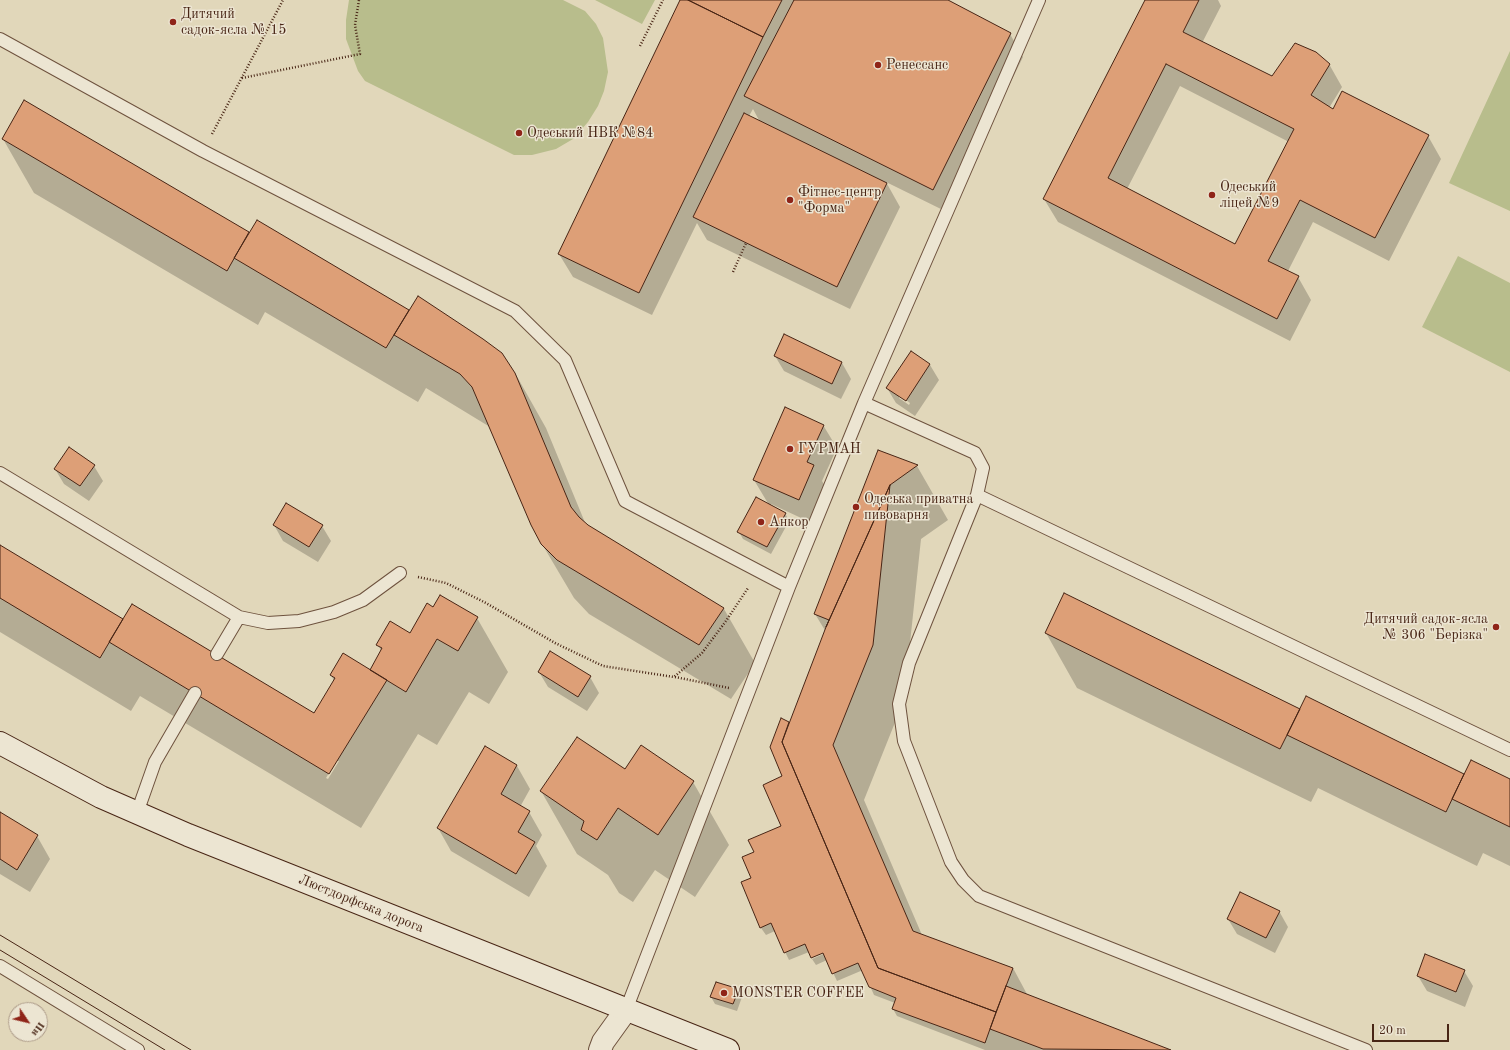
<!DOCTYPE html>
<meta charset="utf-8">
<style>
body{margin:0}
#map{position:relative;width:1510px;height:1050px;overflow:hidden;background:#e1d7ba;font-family:"Old Standard TT",serif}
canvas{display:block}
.north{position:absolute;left:8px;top:1002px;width:40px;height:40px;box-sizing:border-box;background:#ece5d2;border:1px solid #aa9886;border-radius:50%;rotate:125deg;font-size:11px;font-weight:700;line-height:16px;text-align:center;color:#482515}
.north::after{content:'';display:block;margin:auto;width:14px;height:18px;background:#8f2418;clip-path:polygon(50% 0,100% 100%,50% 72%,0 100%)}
.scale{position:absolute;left:1372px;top:1024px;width:77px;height:18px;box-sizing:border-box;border:2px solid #482515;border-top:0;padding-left:5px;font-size:12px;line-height:14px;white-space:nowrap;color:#482515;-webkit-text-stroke:3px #ece5d2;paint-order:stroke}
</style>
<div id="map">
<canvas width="1510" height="1050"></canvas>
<div class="north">Пн</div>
<div class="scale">20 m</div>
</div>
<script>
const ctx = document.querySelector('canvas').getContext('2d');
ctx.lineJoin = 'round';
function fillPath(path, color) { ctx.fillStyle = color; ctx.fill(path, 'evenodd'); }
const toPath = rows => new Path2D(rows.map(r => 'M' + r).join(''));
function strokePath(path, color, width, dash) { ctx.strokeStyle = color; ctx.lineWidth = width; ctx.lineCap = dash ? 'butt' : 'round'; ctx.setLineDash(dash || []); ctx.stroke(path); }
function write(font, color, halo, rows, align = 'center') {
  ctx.font = font + ' "Old Standard TT",serif'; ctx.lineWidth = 3; ctx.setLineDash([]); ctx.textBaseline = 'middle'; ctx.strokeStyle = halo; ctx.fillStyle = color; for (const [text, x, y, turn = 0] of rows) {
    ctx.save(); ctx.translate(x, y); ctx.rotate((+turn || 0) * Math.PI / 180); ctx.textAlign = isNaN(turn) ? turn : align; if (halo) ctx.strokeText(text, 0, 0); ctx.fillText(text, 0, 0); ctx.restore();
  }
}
const green = toPath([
 [349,0,563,0,585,11,596,24,603,38,608,72,604,91,598,106,588,122,573,139,556,149,532,155,514,155,365,81,358,71,346,39,346,20],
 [595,0,655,0,642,24],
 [1510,51,1510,211,1449,183],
 [1458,256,1510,283,1510,372,1422,327]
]);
const shadow = toPath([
 [681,0,945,0,1010,34,1023,57,947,212,886,182,900,207,850,309,707,240,697,223,652,315,573,277,559,254],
 [753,109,760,122,749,116],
 [1146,0,1218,0,1221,6,1202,43,1272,78,1329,64,1342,87,1329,108,1428,136,1441,159,1389,261,1313,222,1288,271,1298,277,1311,300,1290,341,1058,222,1044,199],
 [1180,86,1289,142,1236,245,1127,189],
 [25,102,249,234,257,222,515,373,546,428,586,525,724,609,755,663,731,699,589,614,574,598,542,544,490,427,426,388,418,402,265,312,258,325,34,193,3,139],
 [785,336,842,363,851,379,841,399,784,371,775,356],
 [911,352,930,365,939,380,915,416,896,403,887,388],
 [899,395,910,403,909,405,899,398],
 [823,425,837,448,822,481,827,489,812,523,771,504,770,506,785,513,789,521,771,554,743,539,739,532,769,505,754,480],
 [879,451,917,466,948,520,921,539,904,700,864,800,922,935,1013,968,1028,996,1168,1050,985,1050,897,1016,893,1009,895,1003,874,995,863,970,837,981,827,960,816,965,812,959,828,952,809,952,789,960,775,931,766,935,761,928,742,883,752,879,755,853,782,827,784,776,771,747,789,722,790,724,826,632,815,614],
 [94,466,103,481,89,501,64,484,55,469],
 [274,525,322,526,331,541,318,562,283,541],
 [0,547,123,620,314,714,334,681,331,675,370,671,382,652,378,645,410,634,433,608,477,618,508,672,489,704,469,692,437,745,418,734,361,828,140,696,131,711,0,632],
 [336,761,339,761,328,779,326,778],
 [1065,595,1300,710,1306,697,1465,775,1510,780,1510,866,1483,853,1477,866,1318,788,1311,802,1077,688,1046,633],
 [551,653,590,677,599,693,587,711,548,687,539,672],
 [485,747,517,766,530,789,520,807,529,812,542,835,536,846,547,866,529,897,451,851,438,828],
 [625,770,693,782,729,845,695,897,655,870,633,902,619,893,608,875,577,854,541,791],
 [0,813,37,836,50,859,30,892,0,874],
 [1279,911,1288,927,1275,953,1237,934,1228,919],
 [1464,971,1473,986,1465,1007,1427,991,1418,976],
 [738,990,742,997,737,1011,715,1004,711,997]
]);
const building = toPath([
 [680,0,688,0,763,37,639,293,558,254,680,0],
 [688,0,782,0,763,37,688,0],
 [794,0,948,0,1011,33,933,190,744,96,794,0],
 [1145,0,1199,0,1183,32,1272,76,1295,43,1316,52,1330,64,1311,95,1333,109,1342,91,1429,135,1375,238,1300,200,1268,261,1299,276,1277,319,1043,199,1145,0],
 [1166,64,1294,129,1235,244,1108,178,1166,64],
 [24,100,249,232,227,271,2,139,24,100],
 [744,113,887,183,837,287,693,217,744,113],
 [257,220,409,310,386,348,234,258,257,220],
 [418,296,483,339,502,353,515,373,571,507,579,517,588,525,724,608,699,645,557,560,541,544,531,525,472,387,460,374,394,335,418,296],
 [784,334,842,362,832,384,774,356,784,334],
 [911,351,930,364,906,401,886,388,911,351],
 [785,407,824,425,807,462,814,465,799,500,753,480,785,407],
 [69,447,95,465,80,486,54,469,69,447],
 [878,450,918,465,890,485,826,627,829,620,814,614,878,450],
 [890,485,873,645,833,745,913,931,1013,968,996,1012,878,968,782,742,826,627,890,485],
 [756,497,786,513,767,547,737,532,756,497],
 [286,503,323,525,309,547,273,525,286,503],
 [0,545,123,619,100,658,0,598,0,545],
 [1064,593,1300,709,1280,749,1045,633,1064,593],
 [440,595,478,617,458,651,437,639,406,692,370,670,382,648,376,645,390,621,410,633,427,603,433,607,440,595],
 [132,604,314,713,335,678,330,675,343,653,387,680,329,774,109,642,132,604],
 [550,651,591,676,578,697,538,672,550,651],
 [1306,696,1464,774,1446,812,1287,735,1306,696],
 [781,718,789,722,782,742,878,968,996,1012,985,1043,892,1009,896,998,869,987,858,963,832,974,823,953,811,958,805,944,784,953,771,923,760,928,741,882,751,878,742,857,754,852,748,840,781,826,763,785,782,776,770,747,781,718],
 [577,737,625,769,641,745,694,781,658,835,618,808,597,840,581,830,584,821,540,791,577,737],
 [485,746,517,765,501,794,530,811,518,832,535,842,516,874,437,828,485,746],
 [1471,760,1510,779,1510,827,1452,799,1471,760],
 [0,812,38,835,17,870,0,859,0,812],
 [1240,892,1280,911,1266,938,1227,919,1240,892],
 [1425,954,1465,970,1456,992,1417,976,1425,954],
 [716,982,739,989,733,1004,710,997,716,982],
 [1006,986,1171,1050,1043,1049,990,1029,1006,986]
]);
const path = toPath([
 [640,46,663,0],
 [242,78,360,54,355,25,359,0],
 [212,134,283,0],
 [733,272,746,243],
 [418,577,446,583,486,603,555,643,603,666,674,677,702,653,726,621,748,588],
 [675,677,729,688]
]);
const service = toPath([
 [0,39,203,151,515,311,565,360,625,501,789,587],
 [864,403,975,453,983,468,977,495,1510,750],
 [0,473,239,617,217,654],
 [977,495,909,663,899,704,904,741,951,862,963,880,979,896,1366,1050],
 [239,617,268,623,299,621,334,612,363,600,400,573],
 [137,813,155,762,195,693],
 [0,966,138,1050],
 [626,1010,789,587,864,403,1039,0]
]);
const minor = toPath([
 [600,1050,603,1042,626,1010]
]);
const secondary = toPath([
 [0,743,101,797,188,835,728,1050]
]);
const tram = toPath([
 [0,935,191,1050],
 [0,950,165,1050]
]);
const markers = [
 [173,22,4,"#8f2418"],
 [878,65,4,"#8f2418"],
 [519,133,4,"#8f2418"],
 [1212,195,4,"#8f2418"],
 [790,200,4,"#8f2418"],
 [790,449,4,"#8f2418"],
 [856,507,4,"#8f2418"],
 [761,522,4,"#8f2418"],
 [1496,627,4,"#8f2418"],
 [724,993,4,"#8f2418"]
];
const poiNames = [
 ["Дитячий",181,14],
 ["садок-ясла № 15",181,30],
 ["Ренессанс",886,65],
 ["Одеський НВК №84",527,133],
 ["Одеський",1220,187],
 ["ліцей №9",1220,203],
 ["Фітнес-центр",798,192],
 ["\"Форма\"",798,208],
 ["ГУРМАН",798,449],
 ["Одеська приватна",864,499],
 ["пивоварня",864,515],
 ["Анкор",769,522],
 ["Дитячий садок-ясла",1488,619,"right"],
 ["№ 306 \"Берізка\"",1488,635,"right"],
 ["MONSTER COFFEE",732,993]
];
const streetNames = [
 ["Люстдорфська дорога",361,904,22]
];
fillPath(green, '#b8bd8c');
fillPath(shadow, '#0003');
fillPath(building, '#dd9f77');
strokePath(building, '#482515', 1);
strokePath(service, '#6e523e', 14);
strokePath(minor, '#6e523e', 24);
strokePath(secondary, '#482515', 24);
strokePath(path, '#482515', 2.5, [1, 2]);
strokePath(service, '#ece5d2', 12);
strokePath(minor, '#ece5d2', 22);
strokePath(secondary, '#ece5d2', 22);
strokePath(tram, '#482515', 1);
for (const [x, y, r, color] of markers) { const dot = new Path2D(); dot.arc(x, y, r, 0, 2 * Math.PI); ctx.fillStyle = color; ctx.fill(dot); strokePath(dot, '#ece5d2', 1.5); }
write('14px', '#482515', '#ece5d2', poiNames, 'left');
write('14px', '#482515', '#ece5d2', streetNames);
</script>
